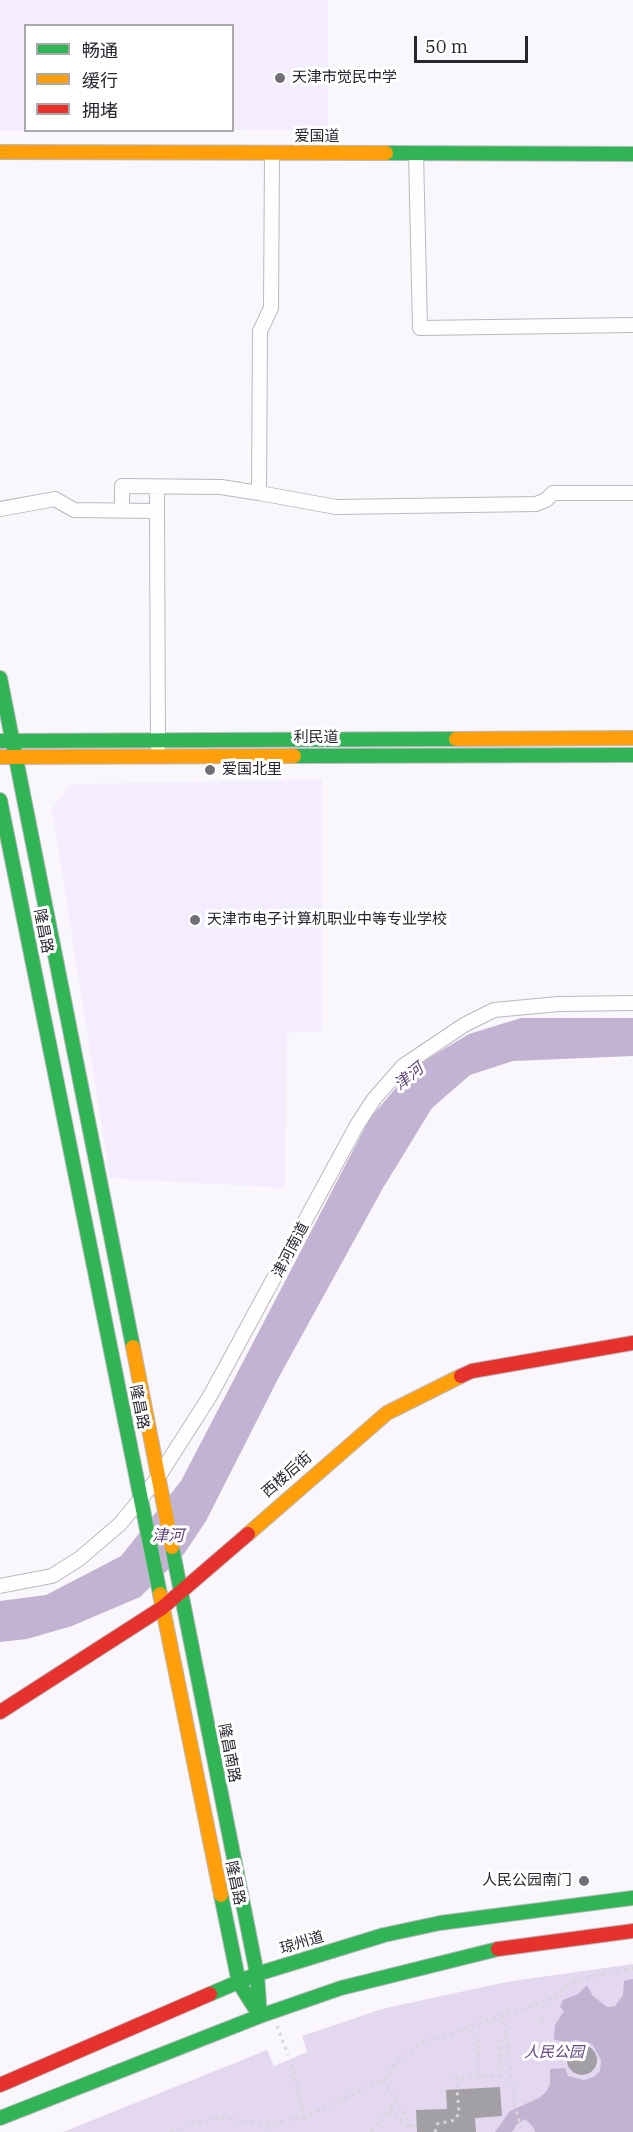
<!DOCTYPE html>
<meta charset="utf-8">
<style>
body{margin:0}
#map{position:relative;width:633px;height:2132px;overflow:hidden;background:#f9f7fc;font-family:"IBM Plex Serif","Noto Sans SC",serif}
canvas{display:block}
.legend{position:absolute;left:24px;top:24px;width:210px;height:108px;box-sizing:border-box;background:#fff;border:2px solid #a9a8ab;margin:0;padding:8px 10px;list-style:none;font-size:18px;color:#29252e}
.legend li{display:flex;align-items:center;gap:12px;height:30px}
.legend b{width:30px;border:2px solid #a9a8ab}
.scale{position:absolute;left:414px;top:36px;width:114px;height:27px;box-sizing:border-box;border:3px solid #29252e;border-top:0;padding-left:8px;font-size:18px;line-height:21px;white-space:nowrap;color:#29252e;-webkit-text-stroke:4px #fff;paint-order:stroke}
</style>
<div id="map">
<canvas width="633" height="2132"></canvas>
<ul class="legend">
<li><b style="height:8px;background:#30b455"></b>畅通</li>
<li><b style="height:8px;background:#ff9f0a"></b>缓行</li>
<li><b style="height:8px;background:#e5322d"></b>拥堵</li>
</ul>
<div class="scale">50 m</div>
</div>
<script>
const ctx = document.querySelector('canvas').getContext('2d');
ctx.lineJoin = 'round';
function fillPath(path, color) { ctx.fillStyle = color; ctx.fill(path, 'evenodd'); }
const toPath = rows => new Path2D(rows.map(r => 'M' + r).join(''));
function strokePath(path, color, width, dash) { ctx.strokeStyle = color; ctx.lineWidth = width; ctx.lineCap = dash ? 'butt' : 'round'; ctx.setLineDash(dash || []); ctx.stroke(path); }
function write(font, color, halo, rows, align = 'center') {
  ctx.font = font + ' "IBM Plex Serif","Noto Sans SC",serif'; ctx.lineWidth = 6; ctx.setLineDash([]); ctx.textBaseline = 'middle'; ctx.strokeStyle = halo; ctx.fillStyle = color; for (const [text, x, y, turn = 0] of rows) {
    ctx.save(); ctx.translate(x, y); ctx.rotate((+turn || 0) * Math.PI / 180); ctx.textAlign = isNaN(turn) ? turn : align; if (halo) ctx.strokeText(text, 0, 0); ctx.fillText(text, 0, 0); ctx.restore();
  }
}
const built = toPath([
 [0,0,328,0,328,130,0,131],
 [26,26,232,26,232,130,26,130],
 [322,780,322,1031,287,1033,285,1188,110,1178,52,809,70,784]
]);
const green = toPath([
 [633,1964,633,2132,63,2132,267,2050,274,2066,307,2052,302,2036,382,2009,506,1982]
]);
const water = toPath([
 [521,1018,633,1018,633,1056,513,1061,470,1075,432,1108,383,1188,279,1377,206,1521,184,1554,140,1597,72,1626,27,1639,0,1642,0,1601,46,1595,121,1556,181,1481,370,1118,414,1067,469,1034],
 [633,1979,633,2132,535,2132,533,2127,525,2119,517,2124,512,2132,495,2132,510,2111,539,2098,546,2092,550,2084,550,2069,565,2068,568,2076,584,2080,594,2077,600,2071,601,2060,592,2044,576,2040,568,2042,554,2040,555,2025,564,2011,560,2007,563,2000,578,1994,587,1985,593,1996,607,2007,615,2006,623,1995,624,1981]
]);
const building = toPath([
 '567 2060a15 15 0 1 1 30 0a15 15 0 1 1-30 0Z',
 [500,2087,502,2116,475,2118,476,2132,417,2132,416,2110,447,2109,446,2090]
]);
const path = toPath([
 [503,2015,515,2106,522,2132],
 [542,2019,542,2025],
 [277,2026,288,2055],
 [478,2038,480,2077],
 [292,2064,304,2117],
 [383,2080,413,2128],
 [389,2111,411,2128],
 [267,2124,267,2132],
 [171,2132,195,2122,221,2118,267,2124,304,2117,383,2080,394,2066,419,2044,554,1998,564,1987,580,1979,633,1968],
 [371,2132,396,2103],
 [435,2132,437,2124,455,2120,459,2113,456,2078,502,2076,498,2036]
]);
const street = toPath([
 [272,153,271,308,260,331,259,493,336,507,536,504,546,500,553,493,633,493],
 [416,153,420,328,633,325],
 [0,509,55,499,74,510,157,511,157,487],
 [122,511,122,486,221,487,259,493],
 [157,511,158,747],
 [0,1586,52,1576,79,1559,120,1524,157,1479,210,1396,357,1125,374,1099,403,1066,464,1025,494,1010,559,1004,633,1003]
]);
const fast = toPath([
 [386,153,633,154],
 [0,678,133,1347],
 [0,741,456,739],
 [294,756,633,755],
 [0,800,160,1594],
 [172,1547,257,1974,260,2016],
 [221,1895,239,1983,258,2013],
 [210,1994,257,1974,384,1935,440,1923,633,1898],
 [0,2118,260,2016,341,1988,498,1949]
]);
const slow = toPath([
 [0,152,386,153],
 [456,739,633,738],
 [0,757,294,756],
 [133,1347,172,1547],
 [248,1534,387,1413,461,1376],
 [160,1594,221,1895]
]);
const jam = toPath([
 [461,1376,472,1371,633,1343],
 [0,1712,162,1608,248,1534],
 [498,1949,633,1931],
 [0,2085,210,1994]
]);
const markers = [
 [280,78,6,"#726e76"],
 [210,770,6,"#726e76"],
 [195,920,6,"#726e76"],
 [584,1881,6,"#726e76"]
];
const poiNames = [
 ["天津市觉民中学",292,78],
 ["爱国北里",222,770],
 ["天津市电子计算机职业中等专业学校",207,920],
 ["人民公园南门",572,1881,"right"]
];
const streetNames = [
 ["爱国道",317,137],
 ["利民道",316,738],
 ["隆昌路",43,931,79],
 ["津河南道",291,1250,-62],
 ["隆昌路",139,1407,79],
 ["西楼后街",287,1475,-41],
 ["隆昌南路",229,1753,79],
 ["隆昌路",235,1883,78],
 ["琼州道",302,1943,-17]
];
const parkNames = [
 ["人民公园",554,2053]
];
const waterNames = [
 ["津河",409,1077,-39],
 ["津河",168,1536]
];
fillPath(built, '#f4edfe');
fillPath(green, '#e4d8f1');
fillPath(water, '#c1b3d1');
fillPath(building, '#a29fa5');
strokePath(street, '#bbb8bf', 16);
strokePath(fast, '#bbb8bf', 16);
strokePath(slow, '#bbb8bf', 16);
strokePath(jam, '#bbb8bf', 16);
strokePath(path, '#d7d6d8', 3, [3, 4.5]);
strokePath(street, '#fefeff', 14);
strokePath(fast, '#30b455', 14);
strokePath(slow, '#ff9f0a', 14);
strokePath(jam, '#e5322d', 14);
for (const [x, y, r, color] of markers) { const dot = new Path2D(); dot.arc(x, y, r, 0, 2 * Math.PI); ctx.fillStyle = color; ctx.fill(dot); strokePath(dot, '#fff', 2); }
write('15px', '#29252e', '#fff', poiNames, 'left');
write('15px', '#29252e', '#fff', streetNames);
write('italic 15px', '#63477e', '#fff', parkNames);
write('italic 16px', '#5d4178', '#fff', waterNames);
</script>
